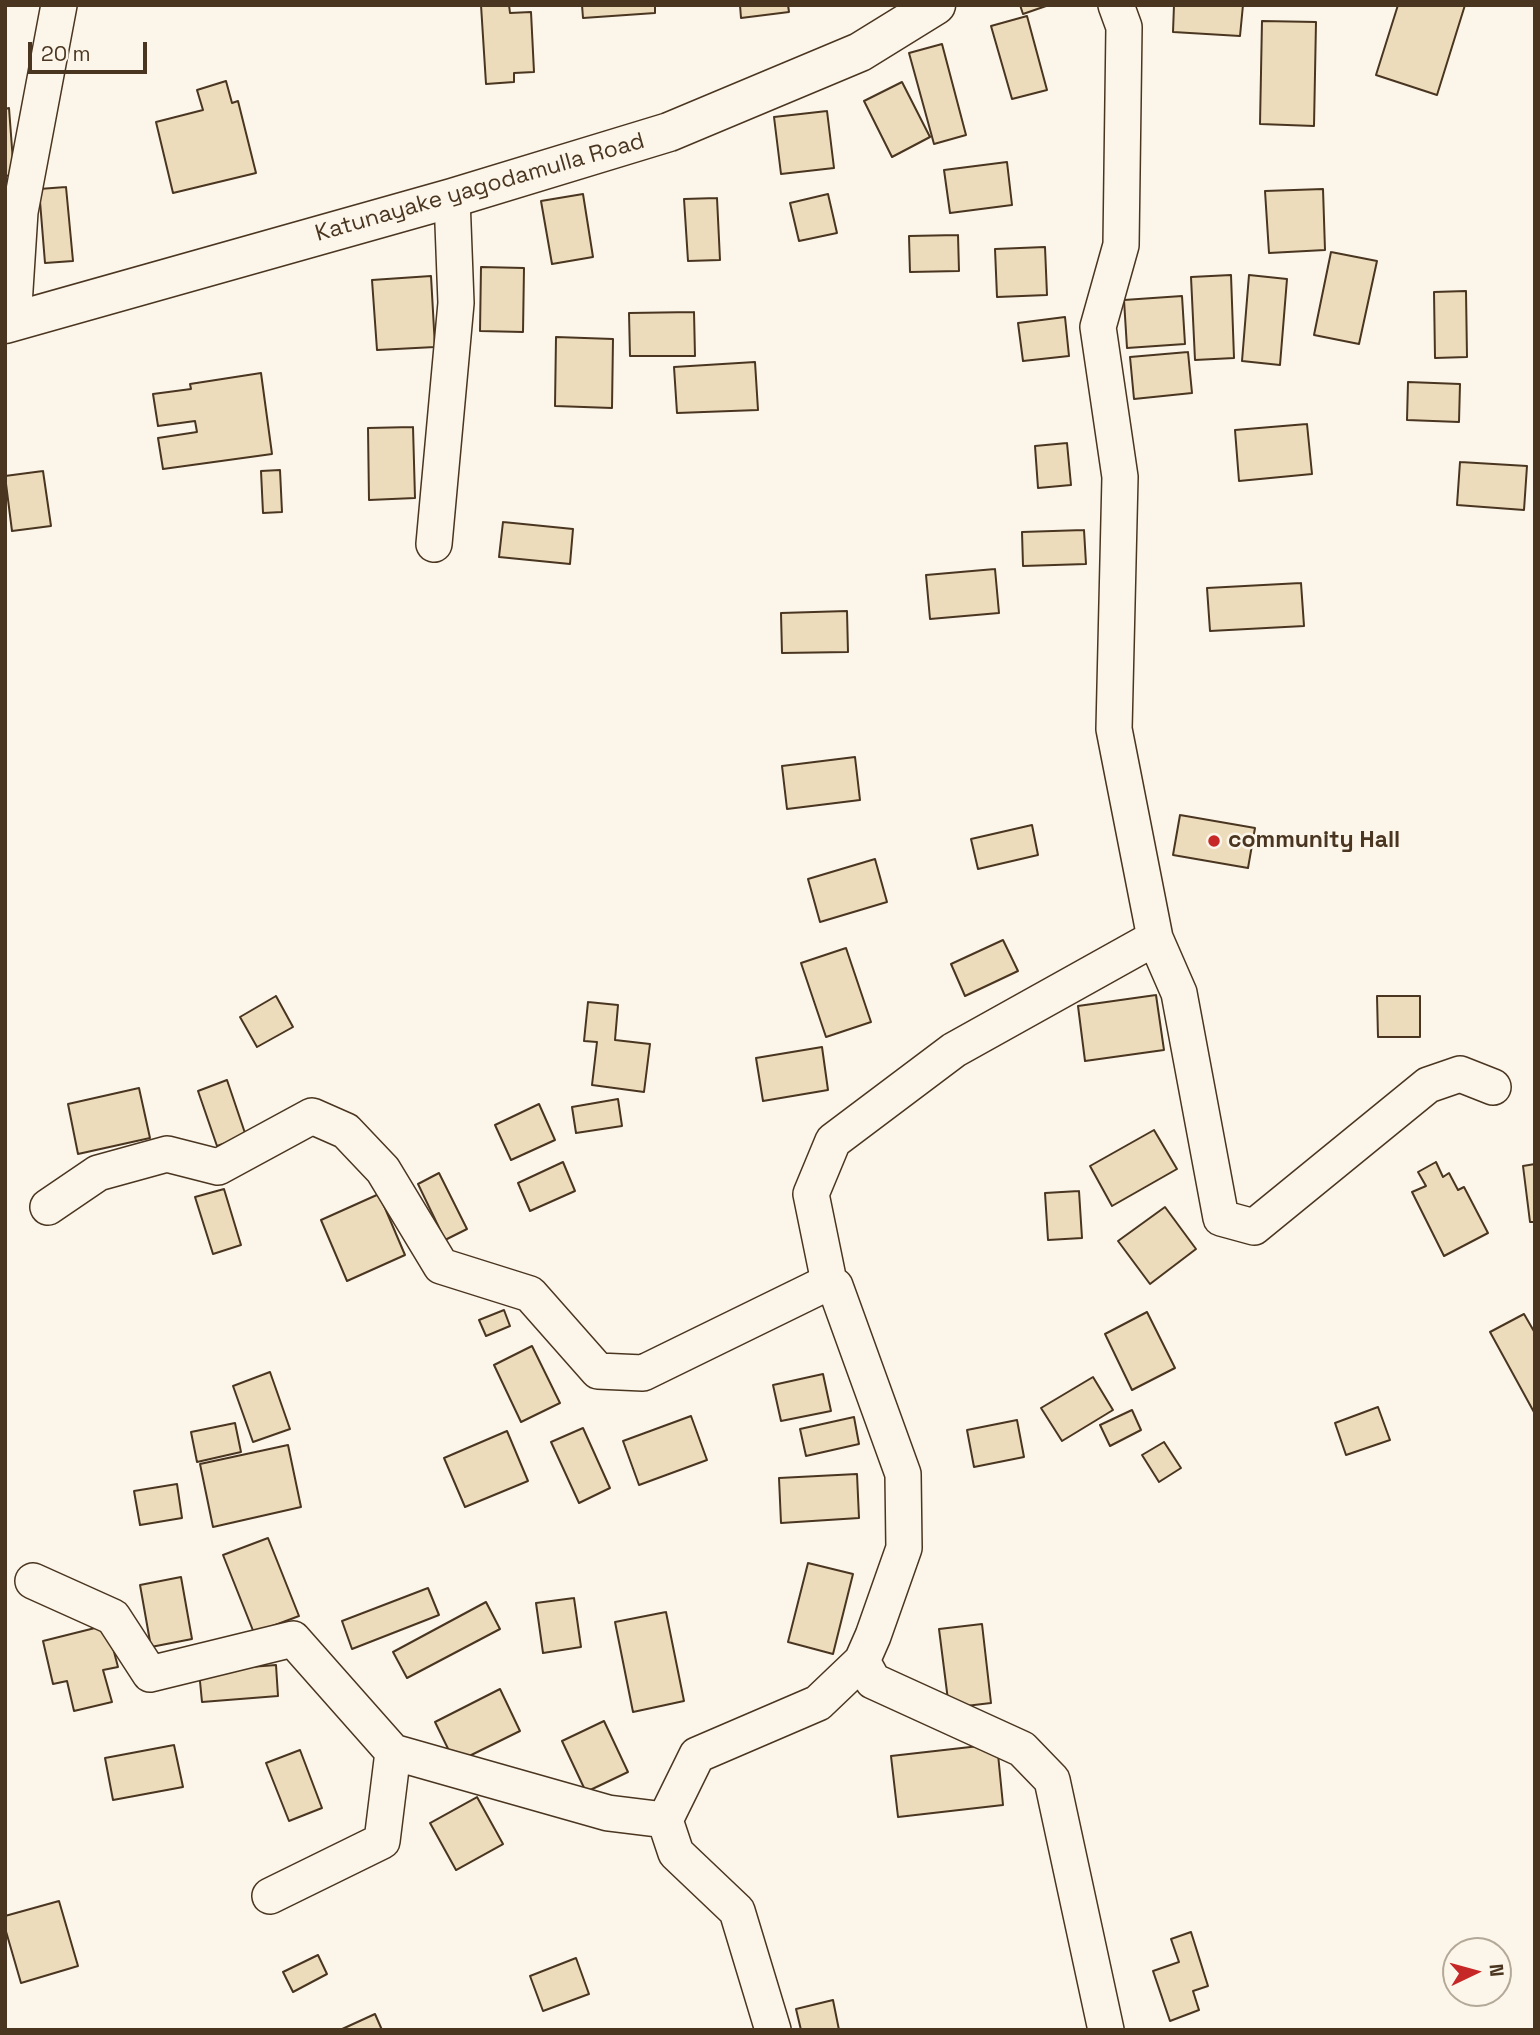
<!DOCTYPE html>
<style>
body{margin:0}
#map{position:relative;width:1540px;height:2035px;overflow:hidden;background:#fbf6e9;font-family:"Space Grotesk",sans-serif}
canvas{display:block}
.frame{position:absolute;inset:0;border:7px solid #4a3520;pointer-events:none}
.north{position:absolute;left:1442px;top:1937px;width:70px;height:70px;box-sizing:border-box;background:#fbf6e9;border:2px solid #b4a999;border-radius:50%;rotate:85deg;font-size:19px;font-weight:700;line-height:28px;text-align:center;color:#4a3520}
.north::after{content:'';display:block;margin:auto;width:24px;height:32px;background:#c62828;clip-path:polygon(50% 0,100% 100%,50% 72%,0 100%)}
.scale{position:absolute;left:28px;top:42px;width:119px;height:32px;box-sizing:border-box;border:4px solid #4a3520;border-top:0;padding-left:9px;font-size:21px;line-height:24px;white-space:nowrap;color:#4a3520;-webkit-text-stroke:5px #fbf6e9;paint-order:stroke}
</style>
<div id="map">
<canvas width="1540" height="2035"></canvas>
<div class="frame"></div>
<div class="north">N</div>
<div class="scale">20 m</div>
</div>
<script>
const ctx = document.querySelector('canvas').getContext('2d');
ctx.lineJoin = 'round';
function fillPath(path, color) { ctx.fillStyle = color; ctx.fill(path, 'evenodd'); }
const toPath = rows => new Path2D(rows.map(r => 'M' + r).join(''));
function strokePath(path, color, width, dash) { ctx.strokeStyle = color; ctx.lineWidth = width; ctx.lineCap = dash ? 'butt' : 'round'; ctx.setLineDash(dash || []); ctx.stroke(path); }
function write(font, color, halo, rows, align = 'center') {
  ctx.font = font + ' "Space Grotesk",sans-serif'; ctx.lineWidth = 5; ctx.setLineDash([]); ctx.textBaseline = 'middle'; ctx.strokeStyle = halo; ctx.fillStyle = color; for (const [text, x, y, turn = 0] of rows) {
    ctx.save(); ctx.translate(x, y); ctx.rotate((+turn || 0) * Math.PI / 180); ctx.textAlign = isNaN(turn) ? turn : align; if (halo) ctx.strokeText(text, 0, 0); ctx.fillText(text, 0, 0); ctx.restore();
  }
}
const building = toPath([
 [481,5,509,5,510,13,531,12,534,72,514,73,514,82,486,84,481,5],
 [582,5,655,5,655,13,583,18,582,5],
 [740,5,788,5,789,12,741,18,740,5],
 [1020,5,1049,5,1023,14,1020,5],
 [1174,5,1243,5,1240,36,1173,32,1174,5],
 [1398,5,1465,5,1437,95,1376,75,1398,5],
 [1027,16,1047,90,1012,99,991,26,1027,16],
 [1262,21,1316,22,1314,126,1260,124,1262,21],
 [942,44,966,135,934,144,909,53,942,44],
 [226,81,232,103,238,101,256,173,173,193,156,122,203,110,197,90,226,81],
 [902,82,930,137,892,157,864,101,902,82],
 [9,108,14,175,5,176,5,109,9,108],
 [827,111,834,168,781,174,774,117,827,111],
 [1007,162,1012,205,950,213,944,170,1007,162],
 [66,187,73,261,45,263,39,189,66,187],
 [1323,189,1325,250,1269,253,1265,191,1323,189],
 [583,194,593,257,552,264,541,201,583,194],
 [828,194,837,233,799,241,790,203,828,194],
 [717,198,720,260,688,261,684,199,717,198],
 [958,235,959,271,910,272,909,236,958,235],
 [1045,247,1047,295,997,297,995,249,1045,247],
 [1331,252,1377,261,1359,344,1314,335,1331,252],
 [481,267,524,268,523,332,480,331,481,267],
 [1231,275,1234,358,1195,360,1191,277,1231,275],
 [1249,275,1287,279,1280,365,1242,361,1249,275],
 [431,276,435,347,377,350,372,280,431,276],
 [1466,291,1467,357,1435,358,1434,292,1466,291],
 [1182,296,1185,344,1127,348,1124,300,1182,296],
 [694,312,695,356,630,356,629,313,694,312],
 [1065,317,1069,356,1023,361,1018,323,1065,317],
 [556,337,613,339,612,408,555,406,556,337],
 [1188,352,1192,393,1134,399,1130,357,1188,352],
 [755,362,758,410,677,413,674,367,755,362],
 [261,373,272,454,163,469,158,438,197,432,195,421,158,426,153,394,191,389,190,384,261,373],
 [1408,382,1460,384,1459,422,1407,420,1408,382],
 [1307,424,1312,474,1239,481,1235,430,1307,424],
 [413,427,415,498,369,500,368,428,413,427],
 [1067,443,1071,485,1038,488,1035,446,1067,443],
 [1460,462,1527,466,1524,510,1457,505,1460,462],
 [280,470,282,512,263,513,261,471,280,470],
 [43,471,51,526,12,531,5,476,43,471],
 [503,522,573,529,570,564,499,557,503,522],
 [1084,530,1086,564,1023,566,1022,532,1084,530],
 [995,569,999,613,930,619,926,575,995,569],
 [1301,583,1304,626,1210,631,1207,588,1301,583],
 [847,611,848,652,782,653,781,613,847,611],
 [855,757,860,800,787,809,782,766,855,757],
 [1180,815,1255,828,1248,868,1173,855,1180,815],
 [1032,825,1038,855,978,869,971,839,1032,825],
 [875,859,887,902,820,922,808,879,875,859],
 [1003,940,1018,971,965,996,951,964,1003,940],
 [846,948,871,1022,826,1037,801,963,846,948],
 [1156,995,1164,1050,1085,1061,1078,1006,1156,995],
 [276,996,293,1027,257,1047,240,1017,276,996],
 [1377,996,1420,996,1420,1037,1378,1037,1377,996],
 [588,1002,618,1005,615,1040,650,1044,644,1092,592,1085,597,1042,584,1041,588,1002],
 [822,1047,828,1090,763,1101,756,1058,822,1047],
 [227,1080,246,1136,217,1146,198,1091,227,1080],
 [139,1088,150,1138,78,1154,68,1104,139,1088],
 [618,1099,622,1126,576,1133,572,1107,618,1099],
 [539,1104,555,1140,511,1160,495,1125,539,1104],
 [1154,1130,1177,1169,1112,1206,1090,1166,1154,1130],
 [563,1162,575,1191,530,1211,518,1183,563,1162],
 [1436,1162,1443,1177,1449,1173,1458,1190,1464,1187,1488,1233,1444,1256,1412,1192,1426,1186,1418,1172,1436,1162],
 [1535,1164,1535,1222,1530,1222,1523,1166,1535,1164],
 [439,1173,467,1229,445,1240,418,1184,439,1173],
 [224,1189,241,1245,213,1254,195,1197,224,1189],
 [1079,1191,1082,1238,1048,1240,1045,1193,1079,1191],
 [379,1194,405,1255,347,1281,321,1220,379,1194],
 [1165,1207,1196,1249,1150,1284,1118,1241,1165,1207],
 [504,1310,510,1326,486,1336,479,1320,504,1310],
 [1147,1312,1175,1368,1132,1390,1105,1334,1147,1312],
 [1524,1314,1535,1333,1535,1414,1490,1332,1524,1314],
 [532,1346,560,1403,521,1422,494,1365,532,1346],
 [270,1372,290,1429,253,1442,233,1386,270,1372],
 [823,1374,831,1411,781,1421,773,1385,823,1374],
 [1093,1377,1113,1410,1062,1441,1041,1408,1093,1377],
 [1378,1407,1390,1440,1346,1455,1335,1423,1378,1407],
 [1132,1410,1141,1430,1110,1446,1100,1425,1132,1410],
 [691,1416,707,1460,639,1485,623,1441,691,1416],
 [854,1417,859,1444,806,1456,800,1429,854,1417],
 [1017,1420,1024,1457,974,1467,967,1430,1017,1420],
 [235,1423,241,1452,197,1462,191,1432,235,1423],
 [583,1428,610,1488,579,1503,551,1442,583,1428],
 [507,1431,528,1481,465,1507,444,1458,507,1431],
 [1164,1442,1181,1468,1159,1482,1142,1455,1164,1442],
 [288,1445,301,1507,213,1527,200,1464,288,1445],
 [857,1474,859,1518,781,1523,779,1478,857,1474],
 [177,1484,182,1518,140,1525,134,1491,177,1484],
 [268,1538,299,1616,254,1633,223,1555,268,1538],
 [808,1563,853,1574,833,1654,788,1642,808,1563],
 [181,1577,192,1639,151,1647,140,1585,181,1577],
 [428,1588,439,1615,352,1649,342,1621,428,1588],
 [574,1598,581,1647,543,1653,536,1603,574,1598],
 [486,1602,500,1629,407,1678,393,1652,486,1602],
 [666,1612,684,1701,633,1712,615,1622,666,1612],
 [982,1624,991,1703,949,1708,939,1629,982,1624],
 [107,1625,118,1667,103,1670,112,1702,74,1711,67,1681,53,1684,43,1641,107,1625],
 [276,1665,278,1696,202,1702,199,1671,276,1665],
 [500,1689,520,1731,455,1763,435,1722,500,1689],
 [604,1721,628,1772,586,1792,562,1741,604,1721],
 [997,1744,1003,1805,898,1817,891,1756,997,1744],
 [174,1745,183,1787,113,1800,105,1758,174,1745],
 [300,1750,322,1808,289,1821,266,1763,300,1750],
 [477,1797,503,1844,456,1870,430,1823,477,1797],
 [59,1901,78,1966,21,1983,5,1928,5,1916,59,1901],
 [1191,1932,1208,1986,1193,1991,1199,2010,1170,2021,1153,1971,1179,1962,1171,1939,1191,1932],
 [318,1955,327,1974,293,1992,283,1972,318,1955],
 [576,1958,589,1994,543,2011,530,1976,576,1958],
 [833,2000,839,2030,801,2030,796,2009,833,2000],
 [375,2014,382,2030,340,2030,375,2014]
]);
const minor = toPath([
 [13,321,20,212,59,5],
 [434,544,456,303,452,198],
 [1155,938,1179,993,1221,1218,1254,1227,1428,1085,1460,1074,1493,1087],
 [48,1207,98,1173,167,1154,218,1167,312,1116,346,1131,383,1170,441,1266,530,1294,598,1371,643,1373,829,1282,811,1194,833,1141,954,1050,1155,938,1114,729,1120,477,1098,327,1121,245,1124,27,1116,5],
 [33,1581,113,1617,150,1674,293,1639,393,1752,608,1813,665,1820],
 [862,1661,873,1681,1022,1749,1052,1780,1106,2030],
 [270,1896,382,1841,393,1752],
 [773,2030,737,1911,676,1853,665,1820,697,1755,818,1703,862,1661,873,1636,904,1548,903,1474,835,1286,829,1282]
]);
const secondary = toPath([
 [5,324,452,198,669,132,860,52,936,5]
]);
const markers = [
 [1214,841,7,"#c62828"]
];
const streetNames = [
 ["Katunayake yagodamulla Road",480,188,-16]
];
const poiNames = [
 ["community Hall",1228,841]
];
fillPath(building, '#ecdcbc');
strokePath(building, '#4a3520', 2);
strokePath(minor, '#4a3520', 38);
strokePath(secondary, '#4a3520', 41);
strokePath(minor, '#fbf6e9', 35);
strokePath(secondary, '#fbf6e9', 38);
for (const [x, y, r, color] of markers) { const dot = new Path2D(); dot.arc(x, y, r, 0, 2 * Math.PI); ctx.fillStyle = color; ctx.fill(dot); strokePath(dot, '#fbf6e9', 2.5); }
write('23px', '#4a3520', '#fbf6e9', streetNames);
write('bold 23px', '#4a3520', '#fbf6e9', poiNames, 'left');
</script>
